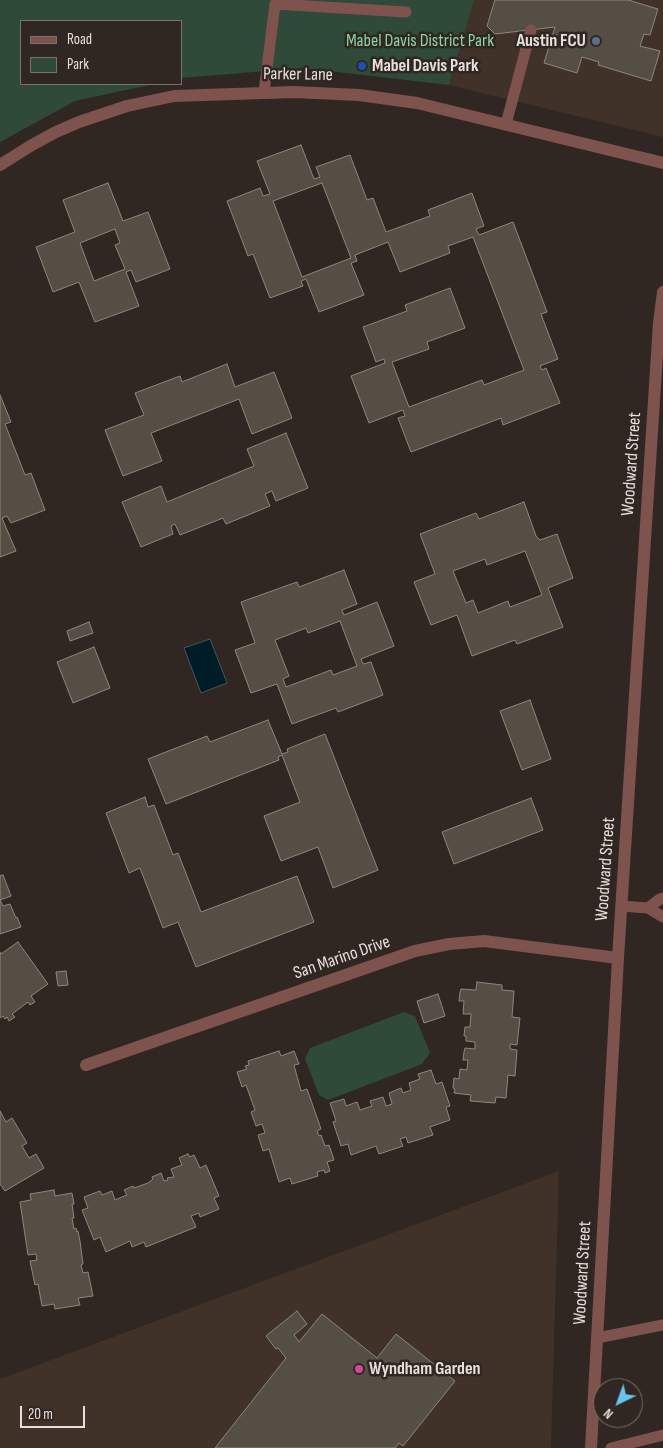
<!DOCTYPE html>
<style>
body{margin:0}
#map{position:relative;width:663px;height:1448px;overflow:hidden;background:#302722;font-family:"Sofia Sans Condensed",sans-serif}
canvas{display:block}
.legend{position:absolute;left:20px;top:20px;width:162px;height:65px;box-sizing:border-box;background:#302722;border:1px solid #79716c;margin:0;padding:6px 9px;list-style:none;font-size:15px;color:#e6dfdc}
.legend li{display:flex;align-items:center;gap:10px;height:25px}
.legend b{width:25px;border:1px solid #79716c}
.north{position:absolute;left:593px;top:1378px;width:50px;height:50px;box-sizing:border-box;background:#302722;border:1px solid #79716c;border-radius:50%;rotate:222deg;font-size:14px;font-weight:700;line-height:20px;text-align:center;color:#e6dfdc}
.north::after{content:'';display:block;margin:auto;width:18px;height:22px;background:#66c4ef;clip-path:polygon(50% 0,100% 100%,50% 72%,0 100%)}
.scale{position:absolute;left:20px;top:1406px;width:65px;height:22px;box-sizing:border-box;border:2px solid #e6dfdc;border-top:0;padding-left:6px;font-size:15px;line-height:18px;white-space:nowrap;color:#e6dfdc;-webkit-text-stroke:4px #302722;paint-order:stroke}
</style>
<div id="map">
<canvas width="663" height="1448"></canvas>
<ul class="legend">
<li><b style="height:6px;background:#7e534d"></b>Road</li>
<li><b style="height:14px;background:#2f4a39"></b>Park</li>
</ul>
<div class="north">N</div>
<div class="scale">20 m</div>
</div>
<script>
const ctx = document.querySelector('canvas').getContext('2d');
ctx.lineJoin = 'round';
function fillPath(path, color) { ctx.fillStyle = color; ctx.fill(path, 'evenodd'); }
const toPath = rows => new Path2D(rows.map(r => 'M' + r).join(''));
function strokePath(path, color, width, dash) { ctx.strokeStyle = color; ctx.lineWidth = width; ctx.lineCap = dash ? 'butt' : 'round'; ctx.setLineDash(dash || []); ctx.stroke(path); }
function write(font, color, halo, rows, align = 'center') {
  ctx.font = font + ' "Sofia Sans Condensed",sans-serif'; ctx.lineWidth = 5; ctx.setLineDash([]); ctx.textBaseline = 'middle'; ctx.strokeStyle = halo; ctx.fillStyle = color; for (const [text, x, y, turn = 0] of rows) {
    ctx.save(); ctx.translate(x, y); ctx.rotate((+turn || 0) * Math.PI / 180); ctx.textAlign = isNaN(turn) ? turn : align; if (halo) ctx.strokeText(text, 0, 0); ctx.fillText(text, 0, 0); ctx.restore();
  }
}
const built = toPath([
 [474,0,663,0,663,137,449,85],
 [559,1171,551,1448,0,1448,0,1379]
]);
const green = toPath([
 [0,0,474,0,449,85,303,68,181,78,181,21,21,21,21,84,154,84,75,101,0,142],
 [404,1012,415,1016,430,1053,422,1064,328,1100,319,1095,305,1059,310,1048]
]);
const water = toPath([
 [210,639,227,683,201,693,184,648,210,639]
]);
const building = toPath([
 [495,0,628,0,658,9,650,35,644,34,640,46,660,51,651,81,598,65,599,62,582,57,577,73,544,63,555,27,495,34,487,26,495,0],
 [301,145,314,179,320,177,316,167,350,155,367,200,373,198,386,232,430,216,428,210,472,193,484,226,476,229,479,235,513,222,547,312,541,314,558,359,540,366,542,370,546,368,560,403,503,425,501,418,411,452,398,418,405,416,403,410,369,423,351,376,385,363,384,359,376,362,363,327,407,311,405,305,450,288,465,328,427,342,429,349,392,362,409,407,482,380,484,385,524,370,473,237,448,246,450,253,400,272,388,242,355,255,357,261,351,263,364,295,319,312,306,279,301,281,303,286,270,298,253,254,248,256,227,201,260,188,263,196,270,194,257,161,301,145],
 [322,183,351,258,302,277,273,201,322,183],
 [108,183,123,221,148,212,170,269,136,282,131,270,126,272,139,306,95,322,79,282,53,292,36,247,75,232,63,200,108,183],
 [115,229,120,243,115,245,125,269,94,281,80,243,115,229],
 [227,364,235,387,274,372,292,418,252,434,239,399,151,433,162,461,123,476,105,430,144,415,135,393,180,376,182,382,227,364],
 [0,395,11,422,5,424,25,475,31,473,45,510,11,523,7,516,2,518,16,551,0,557,0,395],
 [286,433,308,488,276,501,272,491,265,494,270,506,226,524,223,518,180,535,175,524,171,526,173,534,141,547,122,502,161,486,167,502,254,466,247,449,286,433],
 [524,502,536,536,540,540,557,534,573,578,548,588,563,627,517,644,515,640,472,656,457,615,431,625,414,582,435,574,420,534,476,513,479,519,524,502],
 [525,551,542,595,510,607,508,601,478,613,473,600,466,603,453,571,485,559,487,565,525,551],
 [344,570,357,604,342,610,344,615,377,602,394,646,361,659,363,664,371,662,383,695,338,712,336,708,292,724,277,684,251,693,235,650,255,643,241,602,297,582,299,587,344,570],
 [340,621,357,666,333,675,331,670,286,687,283,679,289,676,275,640,306,628,308,633,340,621],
 [89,622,93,633,70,641,67,631,89,622],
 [94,647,110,688,73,703,57,662,94,647],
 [530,700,551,759,522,770,500,711,530,700],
 [268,720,282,754,288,752,287,749,325,734,378,870,333,888,318,847,281,861,264,816,300,802,282,755,278,757,279,760,166,804,148,759,207,736,210,742,268,720],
 [145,797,148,807,154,805,173,855,178,853,201,912,297,876,314,922,196,967,178,922,163,928,140,868,129,873,106,813,145,797],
 [531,798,543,830,454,864,442,832,531,798],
 [3,875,11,896,0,900,3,906,10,904,16,918,17,917,21,927,0,934,0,876,3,875],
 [18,942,48,984,31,996,35,1002,30,1005,28,1002,12,1014,15,1017,9,1021,7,1017,5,1019,3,1016,0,1018,0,952,1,954,18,942],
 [66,971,68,985,58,986,56,972,66,971],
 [477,982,502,985,502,990,514,991,512,1017,520,1018,517,1045,510,1044,510,1049,517,1050,515,1076,508,1075,506,1098,496,1097,495,1103,470,1101,471,1095,454,1093,455,1089,453,1088,454,1078,459,1079,460,1069,467,1070,468,1060,463,1060,464,1052,465,1048,475,1049,475,1042,466,1041,466,1036,464,1036,465,1027,470,1027,471,1014,463,1014,464,1001,459,1001,460,992,461,989,476,990,477,982],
 [438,994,445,1016,424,1023,417,1001,438,994],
 [279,1051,281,1056,294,1051,299,1064,294,1065,301,1091,307,1089,321,1129,317,1131,319,1136,321,1135,325,1146,329,1145,334,1160,327,1162,330,1171,325,1173,324,1170,317,1172,318,1176,292,1184,290,1178,279,1182,269,1149,263,1151,258,1135,265,1133,262,1124,256,1126,251,1112,255,1110,246,1085,242,1087,237,1072,247,1069,245,1066,249,1065,248,1061,279,1051],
 [431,1070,436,1084,442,1082,450,1106,446,1107,450,1120,430,1127,433,1135,408,1143,406,1137,400,1139,403,1146,379,1154,376,1146,351,1155,348,1144,341,1146,333,1122,336,1121,330,1103,344,1099,346,1106,357,1102,360,1110,372,1106,370,1101,383,1097,386,1106,392,1104,389,1093,401,1088,403,1093,411,1090,409,1083,420,1079,418,1074,431,1070],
 [0,1111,6,1122,12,1118,27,1143,22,1146,29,1158,36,1154,44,1168,5,1191,0,1184,0,1111],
 [188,1154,190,1157,194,1155,200,1168,206,1165,219,1196,214,1198,219,1209,200,1217,199,1213,191,1216,196,1227,146,1247,144,1242,132,1247,130,1241,106,1252,100,1237,94,1240,82,1210,88,1208,84,1197,100,1191,102,1195,112,1191,115,1200,127,1195,124,1190,133,1186,134,1188,148,1183,153,1179,152,1177,161,1173,164,1181,168,1180,167,1178,174,1177,171,1169,182,1165,179,1158,188,1154],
 [54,1190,55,1196,72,1193,74,1204,72,1204,74,1218,72,1218,74,1229,76,1228,77,1232,78,1231,80,1241,83,1264,81,1265,83,1273,88,1272,93,1296,78,1298,80,1305,55,1309,54,1304,42,1306,38,1284,35,1285,30,1261,37,1260,36,1254,28,1255,20,1202,31,1200,30,1194,54,1190],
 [297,1311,307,1324,294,1335,299,1342,322,1314,377,1358,396,1334,455,1381,403,1446,399,1443,395,1448,215,1448,286,1358,278,1348,276,1349,266,1336,297,1311]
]);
const service = toPath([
 [264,92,275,4,406,12],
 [506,124,531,30],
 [621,906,648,908,663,917],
 [648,908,660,899,663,898],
 [597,1338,663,1325],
 [611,1448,663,1435]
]);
const minor = toPath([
 [86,1065,415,951,449,944,484,941,618,958]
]);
const tertiary = toPath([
 [0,165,32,145,56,132,79,122,127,106,174,96,294,92,359,95,417,103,663,163],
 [591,1448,618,958,659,323,663,292]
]);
const markers = [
 [596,41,5,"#5c6f8a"],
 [362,66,5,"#1a4fb4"],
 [359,1369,5,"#d1479c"]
];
const parkNames = [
 ["Mabel Davis District Park",420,41]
];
const poiNames = [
 ["Austin FCU",586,41,"right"],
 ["Mabel Davis Park",372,66],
 ["Wyndham Garden",369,1369]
];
const streetNames = [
 ["Parker Lane",298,75,1],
 ["Woodward Street",632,464,-86],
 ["Woodward Street",606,869,-86],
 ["San Marino Drive",342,958,-19],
 ["Woodward Street",583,1273,-87]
];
fillPath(built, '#403129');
fillPath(green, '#2f4a39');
fillPath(water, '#001c26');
strokePath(water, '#45565d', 1);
fillPath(building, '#544e45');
strokePath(building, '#8e877d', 1);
strokePath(service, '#7e534d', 11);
strokePath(minor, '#7e534d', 12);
strokePath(tertiary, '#7e534d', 12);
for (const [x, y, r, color] of markers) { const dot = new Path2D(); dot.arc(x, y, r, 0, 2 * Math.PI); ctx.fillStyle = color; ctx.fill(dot); strokePath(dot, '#302722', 2); }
write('18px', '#89d4a5', '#302722', parkNames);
write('bold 18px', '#e6dfdc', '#302722', poiNames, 'left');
write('18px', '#e6dfdc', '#302722', streetNames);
</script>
